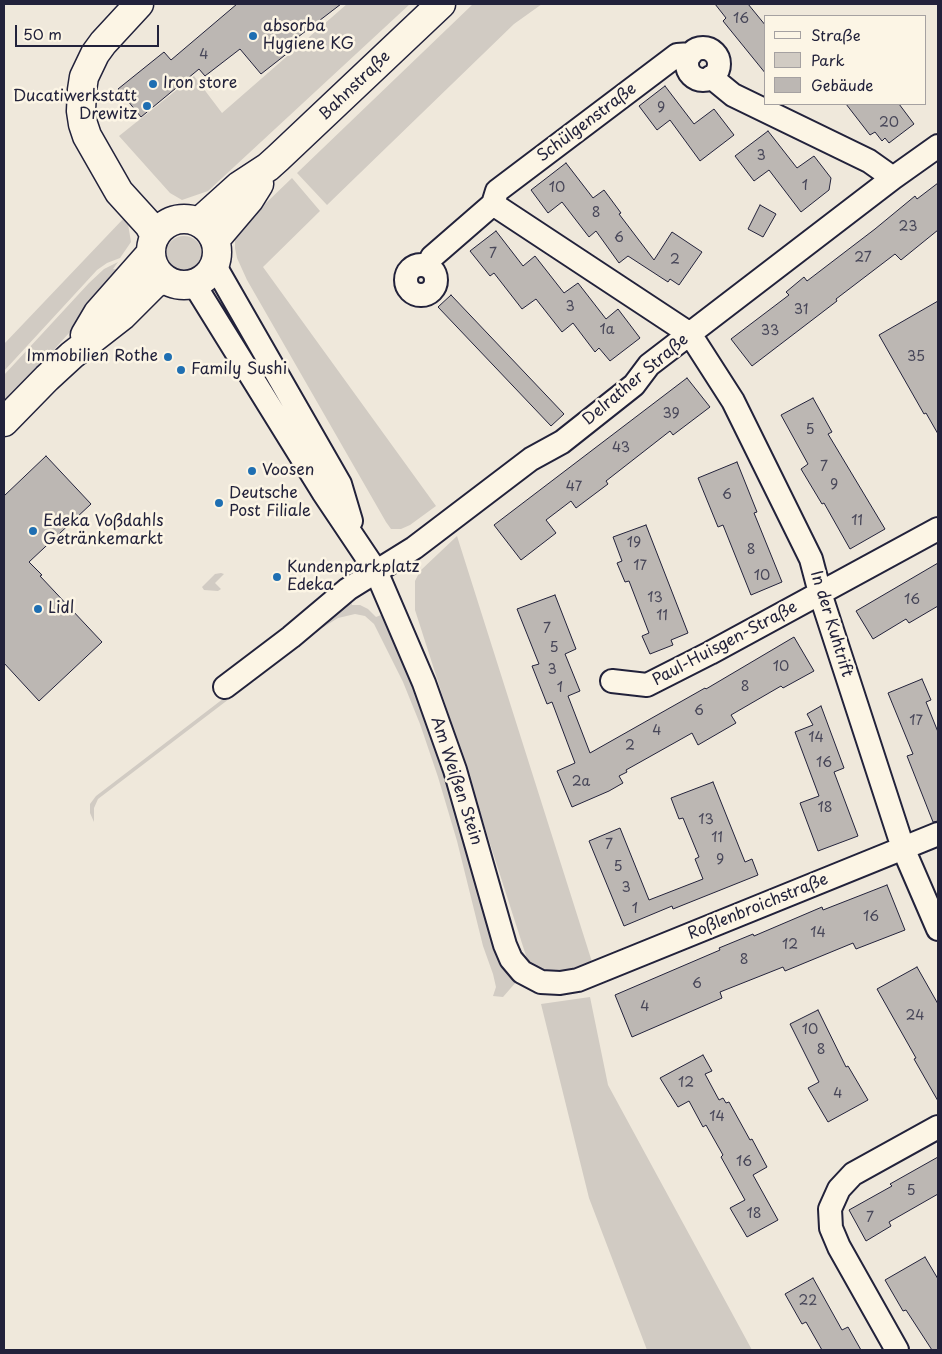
<!DOCTYPE html>
<meta charset="utf-8">
<style>
body{margin:0}
#map{position:relative;width:942px;height:1354px;overflow:hidden;background:#efe8db;font-family:"Playpen Sans",sans-serif}
canvas{display:block}
.frame{position:absolute;inset:0;border:5px solid #22223b;pointer-events:none}
.legend{position:absolute;left:764px;top:15px;width:162px;height:90px;box-sizing:border-box;background:#fcf5e5;border:1px solid #a5a1a1;margin:0;padding:6px 9px;list-style:none;font-size:15px;color:#22223b}
.legend li{display:flex;align-items:center;gap:10px;height:25px}
.legend b{width:25px;border:1px solid #a5a1a1}
.scale{position:absolute;left:15px;top:25px;width:144px;height:22px;box-sizing:border-box;border:2px solid #22223b;border-top:0;padding-left:6px;font-size:15px;line-height:18px;white-space:nowrap;color:#22223b;-webkit-text-stroke:4px #fcf5e5;paint-order:stroke}
</style>
<div id="map">
<canvas width="942" height="1354"></canvas>
<div class="frame"></div>
<ul class="legend">
<li><b style="height:6px;background:#fcf5e5"></b>Straße</li>
<li><b style="height:14px;background:#d1cbc3"></b>Park</li>
<li><b style="height:14px;background:#bcb7b3"></b>Gebäude</li>
</ul>
<div class="scale">50 m</div>
</div>
<script>
const ctx = document.querySelector('canvas').getContext('2d');
ctx.lineJoin = 'round';
function fillPath(path, color) { ctx.fillStyle = color; ctx.fill(path, 'evenodd'); }
const toPath = rows => new Path2D(rows.map(r => 'M' + r).join(''));
function strokePath(path, color, width, dash) { ctx.strokeStyle = color; ctx.lineWidth = width; ctx.lineCap = dash ? 'butt' : 'round'; ctx.setLineDash(dash || []); ctx.stroke(path); }
function write(font, color, halo, rows, align = 'center') {
  ctx.font = font + ' "Playpen Sans",sans-serif'; ctx.lineWidth = 5; ctx.setLineDash([]); ctx.textBaseline = 'middle'; ctx.strokeStyle = halo; ctx.fillStyle = color; for (const [text, x, y, turn = 0] of rows) {
    ctx.save(); ctx.translate(x, y); ctx.rotate((+turn || 0) * Math.PI / 180); ctx.textAlign = isNaN(turn) ? turn : align; if (halo) ctx.strokeText(text, 0, 0); ctx.fillText(text, 0, 0); ctx.restore();
  }
}
const green = toPath([
 [347,4,410,4,208,191,182,200,170,193,119,136,194,76,222,113],
 [473,4,542,4,514,24,327,205,297,173],
 [292,178,320,211,263,267,436,506,410,525,401,529,391,529,386,522,247,280,237,258,235,248,235,235,241,227],
 [124,218,128,224,131,242,120,258,107,263,97,270,4,371,4,344],
 '166 254a18 18 0 1 1 36 0a18 18 0 1 1-36 0Z',
 [118,262,113,269,125,271,4,405,4,375,89,283,104,269],
 [457,536,593,965,550,975,528,962,415,610,415,581,420,571],
 [221,573,224,574,215,583,221,589,218,591,204,590,202,587,215,574],
 [351,601,352,605,360,605,368,609,376,617,381,615,414,690,428,724,517,981,503,997,493,996,496,987,493,974,483,946,457,841,438,777,420,724,403,682,374,624,365,616,355,614,338,618,322,628,98,799,94,808,94,822,90,813,90,804,96,796],
 [590,997,608,1085,752,1350,647,1350,589,1198,541,1004]
]);
const building = toPath([
 [237,4,341,4,285,47,289,52,261,74,240,49,205,76,199,69,141,117,118,89,164,52,171,60,237,4],
 [715,4,748,4,766,26,766,74,723,21,726,18,715,4],
 [665,86,694,124,714,109,734,135,700,161,670,120,657,130,639,106,665,86],
 [846,104,899,104,914,124,889,143,885,138,882,141,875,132,870,135,846,104],
 [768,131,797,168,814,156,831,178,829,190,801,212,769,170,754,181,735,156,768,131],
 [566,163,593,198,604,190,621,213,619,214,654,260,672,232,702,252,679,285,670,279,668,282,628,256,619,263,596,231,589,237,562,202,548,213,531,190,566,163],
 [938,183,938,230,901,260,895,254,836,299,837,301,752,366,731,339,789,295,786,292,804,277,807,281,875,229,915,196,917,199,938,183],
 [760,205,776,214,763,237,748,229,760,205],
 [496,231,523,266,535,256,564,293,578,283,606,319,618,309,640,338,610,361,599,348,595,352,573,323,562,332,536,299,522,309,494,273,490,276,470,251,496,231],
 [451,295,564,414,551,426,438,307,451,295],
 [938,301,938,434,926,413,924,414,879,335,938,301],
 [687,378,710,407,673,435,670,431,606,481,608,484,576,508,571,501,546,520,556,533,521,560,494,525,687,378],
 [813,398,832,432,828,434,885,529,850,549,824,503,822,504,801,469,808,464,781,415,813,398],
 [46,456,91,504,29,562,42,575,40,576,102,642,39,701,4,663,4,496,46,456],
 [737,462,757,512,754,513,782,582,751,595,723,525,718,527,698,478,737,462],
 [646,525,688,633,671,640,673,645,650,654,642,636,649,633,629,581,625,582,617,563,622,561,613,537,646,525],
 [938,563,938,606,909,623,906,619,873,639,856,611,938,563],
 [555,595,576,649,565,654,580,691,568,696,590,753,705,688,706,689,794,637,814,671,783,688,781,686,731,715,736,723,698,745,692,733,626,770,627,772,619,776,623,783,609,791,572,807,557,771,575,763,552,702,547,704,532,666,539,664,517,609,555,595],
 [922,679,931,700,926,702,938,732,938,821,933,822,907,756,913,754,888,693,922,679],
 [821,706,844,768,834,772,858,836,818,851,800,803,819,796,795,732,813,725,807,714,821,706],
 [713,782,745,862,752,859,758,875,673,909,672,906,624,926,589,841,620,828,649,900,703,879,695,859,699,857,683,818,679,819,671,798,713,782],
 [887,885,905,930,856,949,853,943,785,971,783,967,720,992,722,998,632,1037,615,995,720,950,719,948,753,934,754,936,822,907,823,910,887,885],
 [917,967,938,1004,938,1101,914,1059,916,1058,877,989,917,967],
 [818,1010,846,1067,848,1066,868,1100,828,1122,808,1088,819,1082,790,1024,818,1010],
 [703,1055,712,1071,705,1074,719,1100,723,1098,726,1103,729,1102,750,1140,752,1139,767,1167,753,1175,778,1220,747,1237,730,1208,745,1200,721,1157,723,1155,706,1125,703,1127,689,1101,678,1107,660,1078,703,1055],
 [938,1157,938,1194,889,1222,891,1226,866,1241,849,1210,892,1186,890,1184,938,1157],
 [925,1257,938,1279,938,1350,932,1350,906,1310,903,1311,885,1280,925,1257],
 [813,1278,842,1330,848,1327,861,1350,822,1350,806,1322,802,1324,785,1294,813,1278]
]);
const minor = toPath([
 '687 64a16 16 0 1 1 32 0a16 16 0 1 1-32 0Z',
 [711,77,733,95,869,161,893,178],
 [493,204,690,334,733,401,811,559,820,593,903,848,938,929],
 '406 280a15 15 0 1 1 30 0a15 15 0 1 1-30 0Z',
 [215,266,340,484,351,521],
 [428,266,432,257,493,204,497,191,677,55,691,54],
 [194,284,323,492,376,571,424,683,455,770,505,945,511,959,522,972,541,982,560,983,578,980,938,834],
 [612,681,647,685,710,653,938,529],
 [225,687,291,637,348,589,414,548,531,459,562,442,634,385,649,365,893,178,938,146],
 [897,1350,839,1247,831,1228,830,1209,839,1189,853,1174,938,1127]
]);
const tertiary = toPath([
 [139,4,103,43,95,54,84,77,82,90,81,111,83,124,87,136,119,192,149,225,155,236],
 '151 252a33 33 0 1 1 66 0a33 33 0 1 1-66 0Z',
 [199,222,239,186,268,167,278,158,441,4],
 [215,240,249,200,259,184],
 [85,335,98,313,151,253],
 [4,422,47,378,72,355,122,316,154,284,164,279]
]);
const markers = [
 [253,36,5,"#1f6fb2"],
 [153,84,5,"#1f6fb2"],
 [147,106,5,"#1f6fb2"],
 [168,357,5,"#1f6fb2"],
 [181,370,5,"#1f6fb2"],
 [252,471,5,"#1f6fb2"],
 [219,503,5,"#1f6fb2"],
 [33,531,5,"#1f6fb2"],
 [277,577,5,"#1f6fb2"],
 [38,609,5,"#1f6fb2"]
];
const numberNames = [
 ["16",741,19],
 ["4",204,55],
 ["9",661,108],
 ["20",889,123],
 ["3",761,156],
 ["1",805,186],
 ["10",557,188],
 ["8",596,213],
 ["23",908,227],
 ["6",619,238],
 ["7",493,254],
 ["27",863,258],
 ["2",675,260],
 ["3",570,307],
 ["31",801,310],
 ["1a",607,330],
 ["33",770,331],
 ["35",916,357],
 ["39",671,414],
 ["5",810,430],
 ["43",621,448],
 ["7",824,467],
 ["9",834,485],
 ["47",574,487],
 ["6",727,495],
 ["11",857,521],
 ["19",634,543],
 ["8",751,550],
 ["17",640,566],
 ["10",762,576],
 ["13",655,598],
 ["16",912,600],
 ["11",662,616],
 ["7",547,629],
 ["5",554,648],
 ["10",781,667],
 ["3",552,670],
 ["8",745,687],
 ["1",560,688],
 ["6",699,711],
 ["17",916,721],
 ["4",657,731],
 ["14",816,738],
 ["2",630,746],
 ["16",824,763],
 ["2a",581,782],
 ["18",825,808],
 ["13",706,820],
 ["11",717,838],
 ["7",609,845],
 ["9",720,860],
 ["5",618,867],
 ["3",626,888],
 ["1",635,909],
 ["16",871,917],
 ["14",818,933],
 ["12",790,945],
 ["8",744,960],
 ["6",697,984],
 ["4",645,1007],
 ["24",915,1016],
 ["10",810,1030],
 ["8",821,1050],
 ["12",686,1083],
 ["4",838,1094],
 ["14",717,1117],
 ["16",744,1162],
 ["5",911,1191],
 ["18",754,1214],
 ["7",870,1218],
 ["22",808,1301]
];
const poiNames = [
 ["absorba",263,27],
 ["Hygiene KG",263,45],
 ["Iron store",163,84],
 ["Ducatiwerkstatt",137,97,"right"],
 ["Drewitz",137,115,"right"],
 ["Immobilien Rothe",158,357,"right"],
 ["Family Sushi",191,370],
 ["Voosen",262,471],
 ["Deutsche",229,494],
 ["Post Filiale",229,512],
 ["Edeka Voßdahls",43,522],
 ["Getränkemarkt",43,540],
 ["Kundenparkplatz",287,568],
 ["Edeka",287,586],
 ["Lidl",48,609]
];
const streetNames = [
 ["Bahnstraße",355,86,-44],
 ["Schülgenstraße",587,123,-37],
 ["Delrather Straße",636,380,-40],
 ["In der Kuhtrift",831,624,73],
 ["Paul-Huisgen-Straße",725,644,-28],
 ["Am Weißen Stein",456,781,72],
 ["Roßlenbroichstraße",758,907,-22]
];
fillPath(green, '#d1cbc3');
fillPath(building, '#bcb7b3');
strokePath(building, '#22223b', 1);
strokePath(minor, '#22223b', 26);
strokePath(tertiary, '#22223b', 31);
strokePath(minor, '#fcf5e5', 22);
strokePath(tertiary, '#fcf5e5', 28);
for (const [x, y, r, color] of markers) { const dot = new Path2D(); dot.arc(x, y, r, 0, 2 * Math.PI); ctx.fillStyle = color; ctx.fill(dot); strokePath(dot, '#fcf5e5', 2); }
write('14px', '#484759', null, numberNames);
write('16px', '#22223b', '#fcf5e5', poiNames, 'left');
write('16px', '#22223b', '#fcf5e5', streetNames);
</script>
